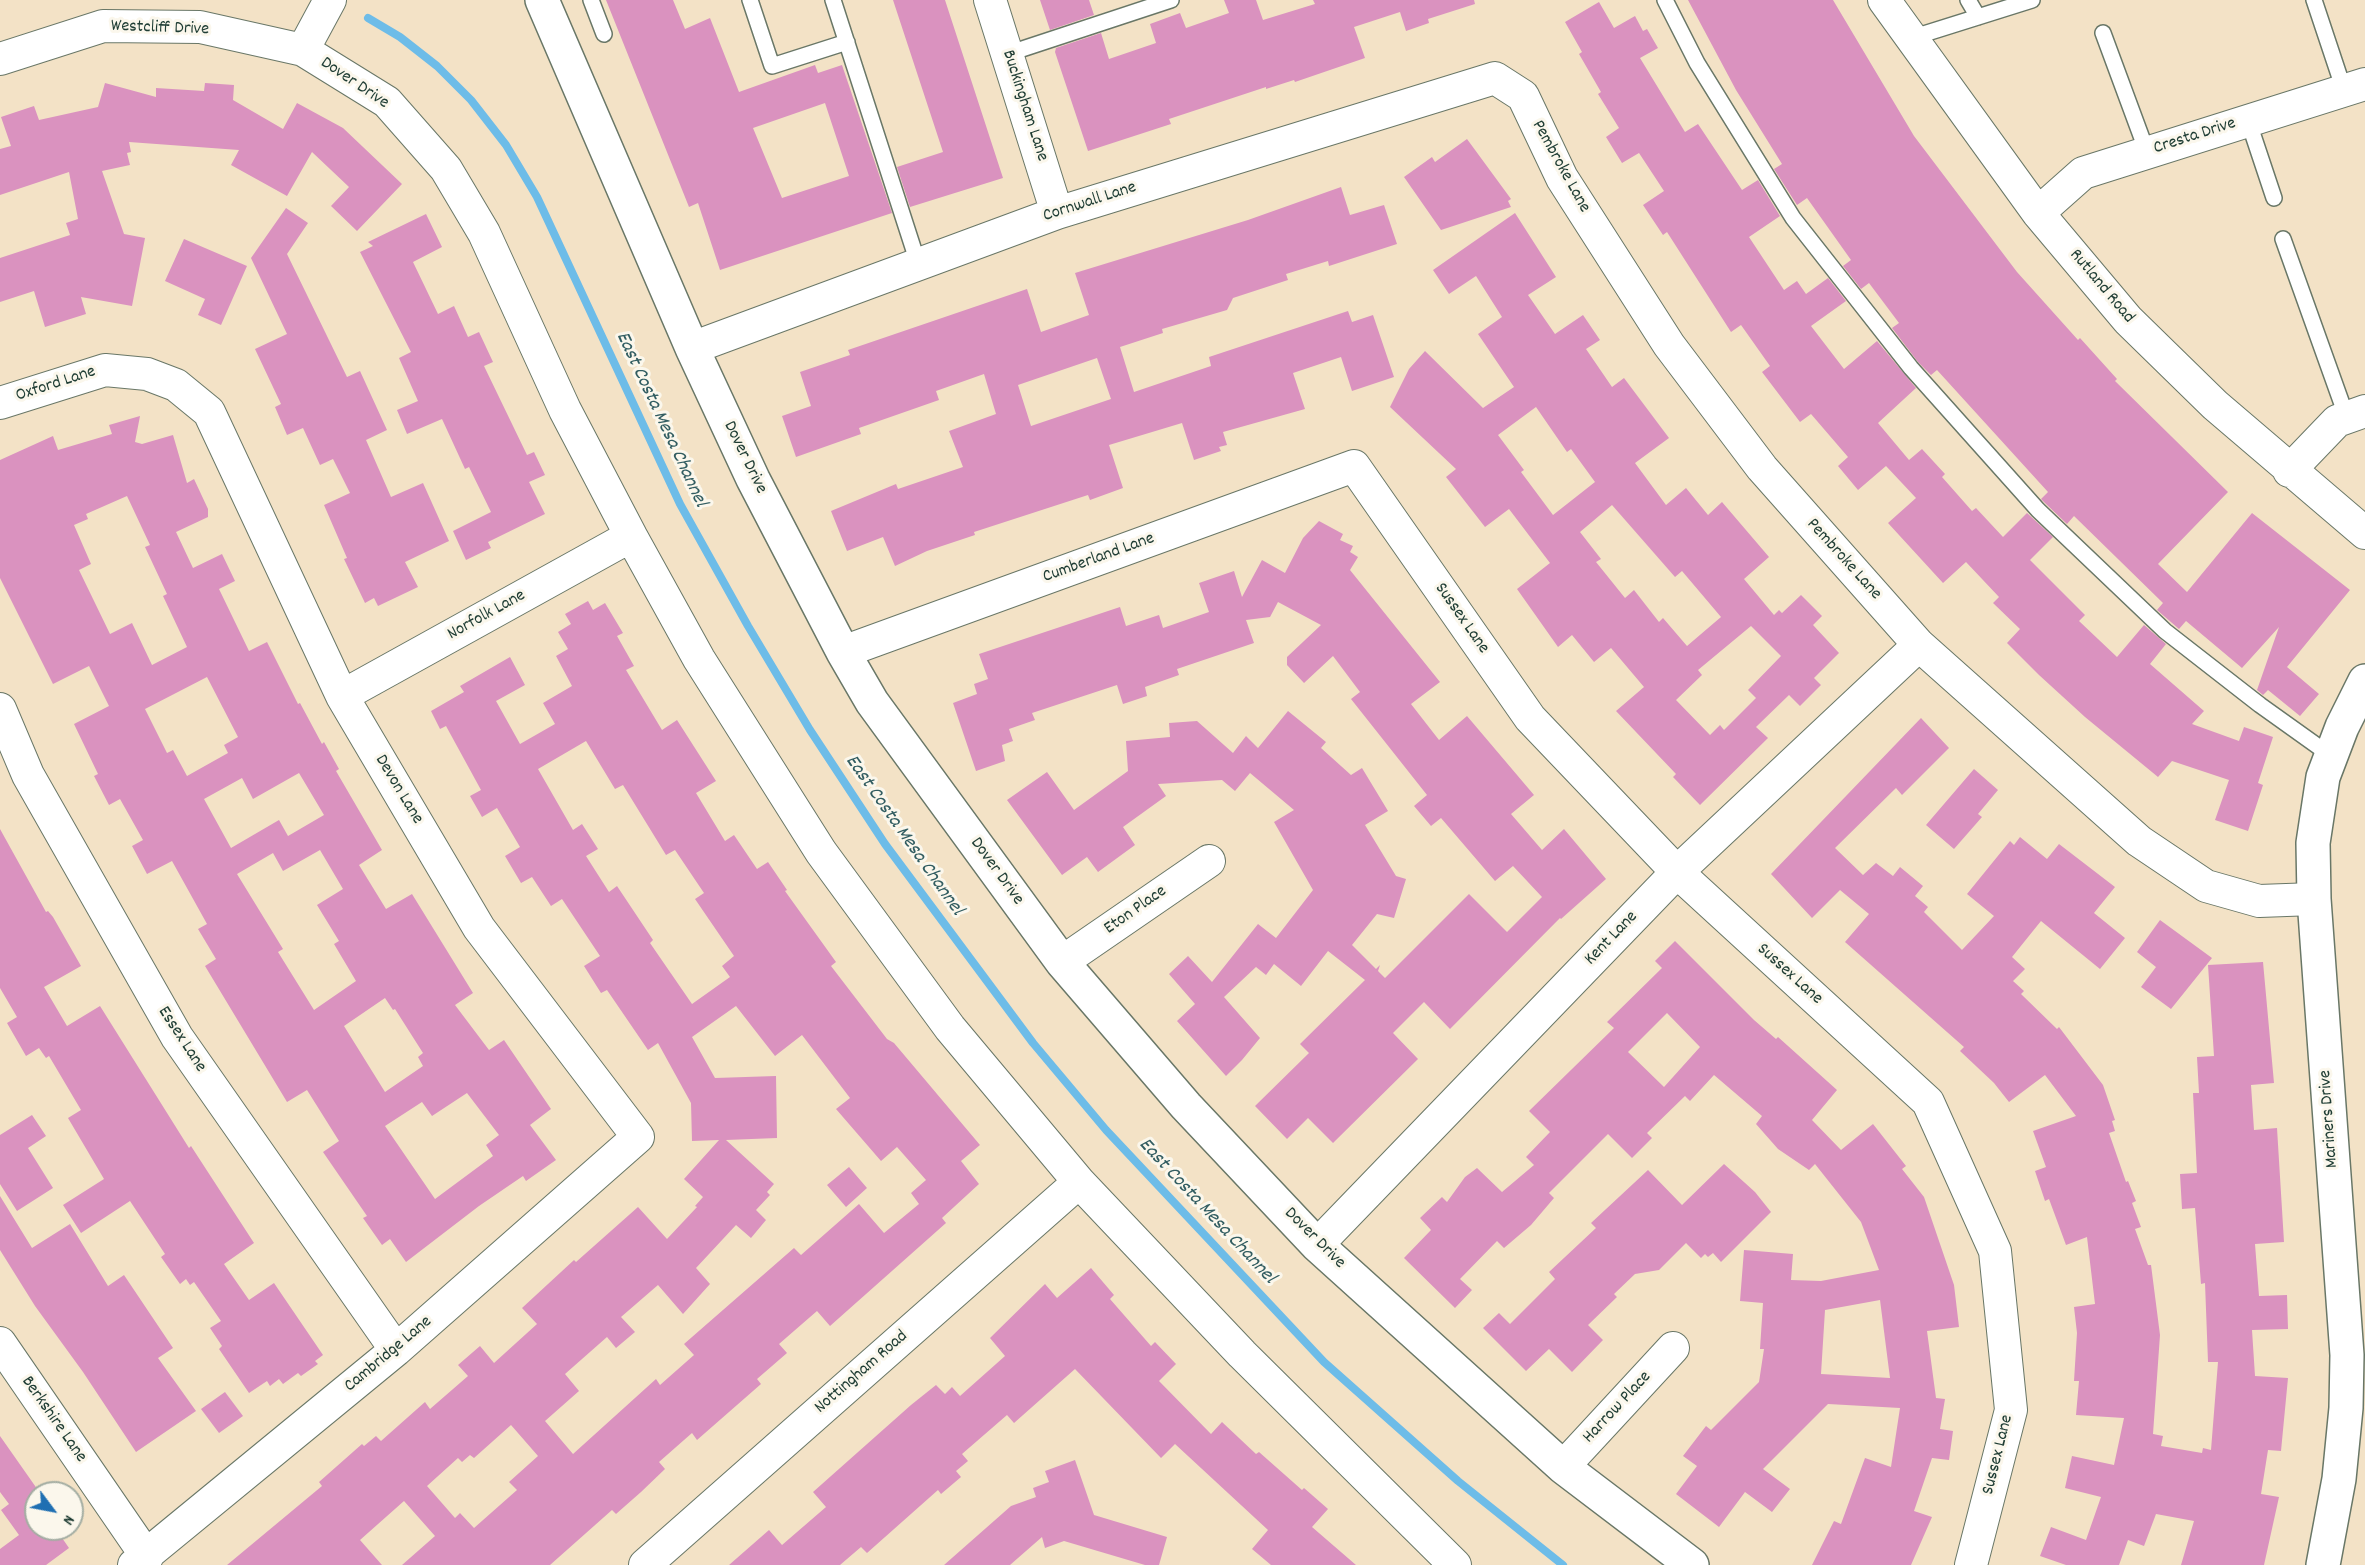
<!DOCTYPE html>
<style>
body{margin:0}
#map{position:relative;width:2365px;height:1565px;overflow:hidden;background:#f3e2c6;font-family:Dekko,sans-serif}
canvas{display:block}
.north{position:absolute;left:24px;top:1481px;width:60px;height:60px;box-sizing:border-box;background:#fbf7ec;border:2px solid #a3ada2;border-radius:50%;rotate:122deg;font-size:16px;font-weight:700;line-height:24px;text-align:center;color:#1f3d34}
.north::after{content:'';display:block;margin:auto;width:21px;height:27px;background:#1f6fb2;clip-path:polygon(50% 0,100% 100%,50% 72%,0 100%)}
</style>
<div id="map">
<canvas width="2365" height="1565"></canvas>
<div class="north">N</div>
</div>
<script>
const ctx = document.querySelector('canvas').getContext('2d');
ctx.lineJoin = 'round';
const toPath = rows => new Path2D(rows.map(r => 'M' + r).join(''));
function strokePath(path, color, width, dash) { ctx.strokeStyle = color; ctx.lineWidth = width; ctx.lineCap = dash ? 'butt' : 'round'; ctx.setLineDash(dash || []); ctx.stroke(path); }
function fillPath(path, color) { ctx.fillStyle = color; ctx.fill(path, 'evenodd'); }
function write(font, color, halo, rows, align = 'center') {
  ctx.font = font + ' Dekko,sans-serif'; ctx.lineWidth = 6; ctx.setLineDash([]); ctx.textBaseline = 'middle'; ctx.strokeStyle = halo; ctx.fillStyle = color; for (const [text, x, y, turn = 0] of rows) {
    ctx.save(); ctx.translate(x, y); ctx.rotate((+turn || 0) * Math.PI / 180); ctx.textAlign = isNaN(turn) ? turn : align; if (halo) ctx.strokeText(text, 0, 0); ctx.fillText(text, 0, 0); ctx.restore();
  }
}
const stream = toPath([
 [368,18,400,37,437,66,471,100,506,145,537,197,680,504,748,626,810,730,885,844,1033,1043,1106,1130,1324,1362,1458,1481,1563,1565]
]);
const building = toPath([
 [606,0,673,0,685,29,710,18,739,92,815,65,818,73,842,65,892,213,720,270,698,203,689,207],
 [825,103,849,176,782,198,753,128],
 [893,0,945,0,1003,178,910,207,897,167,943,152],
 [1040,0,1089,0,1094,15,1050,30],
 [1224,0,1256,0,1263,20,1315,4,1313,0,1474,0,1475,4,1428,19,1429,23,1406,31,1400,12,1354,27,1365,58,1295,82,1294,80,1266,89,1266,87,1169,119,1171,124,1088,151,1055,52,1056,48,1101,33,1109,59,1156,43,1150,24,1180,13,1186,28,1229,13],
 [1688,0,1833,0,1914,136,2017,272,2078,340,2080,338,2117,379,2115,381,2228,492,2158,564,2187,592,2252,513,2350,590,2287,667,2319,694,2300,716,2268,690,2263,695,2257,690,2279,627,2242,668,2186,621,2179,629,2157,610,2163,603,2074,516,2067,524,2045,503,2041,499,2048,492,1937,370,1931,375,1918,362,1892,328,1899,323,1869,283,1861,289,1843,266,1851,260,1807,198,1797,205,1774,169,1782,164,1736,90],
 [1599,2,1614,28,1635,16,1643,31,1647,29,1658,48,1640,58,1685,132,1698,124,1742,190,1758,180,1780,216,1749,237,1784,290,1797,281,1806,294,1828,278,1846,301,1811,326,1844,369,1877,341,1916,388,1878,423,1909,460,1922,449,1945,474,1942,477,1972,511,1976,508,2003,537,2027,513,2053,537,2030,560,2085,615,2079,621,2117,657,2144,625,2166,644,2150,664,2204,711,2192,724,2239,741,2244,727,2273,737,2258,783,2263,785,2248,831,2215,820,2229,780,2172,761,2158,777,2085,717,2039,675,2007,643,2020,629,1993,603,1999,597,1966,562,1943,583,1888,523,1916,498,1886,466,1858,490,1838,466,1848,457,1811,414,1800,422,1762,372,1770,366,1741,325,1731,332,1667,232,1663,235,1643,205,1664,191,1639,153,1622,163,1606,137,1619,128,1598,94,1601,92,1579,54,1582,52,1565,22],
 [105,83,156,97,156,88,204,91,205,83,234,85,233,100,283,129,297,103,343,128,402,184,357,231,331,206,349,187,312,152,287,196,231,165,239,150,129,142,131,152,127,153,130,165,102,171,124,234,145,238,132,306,81,297,86,314,45,327,34,291,0,302,0,258,70,235,66,223,78,219,69,172,0,195,0,149,11,146,1,117,34,106,39,120,98,107],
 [1467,139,1511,199,1508,201,1511,207,1441,230,1404,177,1432,157,1435,162],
 [1341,187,1350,215,1384,205,1397,244,1329,266,1328,261,1286,274,1288,280,1233,298,1227,310,1162,329,1163,333,1120,347,1134,392,1211,366,1209,357,1348,311,1352,322,1373,315,1394,377,1352,391,1341,357,1293,373,1305,409,1223,432,1227,445,1219,447,1221,451,1194,460,1182,423,1109,445,1123,488,1090,500,1088,495,974,532,975,535,927,551,895,566,883,537,847,551,831,511,896,484,898,489,963,467,949,431,996,414,984,374,936,391,939,400,859,428,861,434,796,457,782,416,811,406,800,372,850,355,848,350,1027,289,1041,332,1089,315,1075,273,1248,220],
 [1097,358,1111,399,1031,426,1018,385],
 [286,208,308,223,287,254,347,377,360,371,387,430,366,440,391,497,423,483,449,541,405,562,418,587,378,606,374,598,365,603,344,559,347,558,324,505,350,493,333,459,320,465,303,428,287,435,275,407,281,404,255,349,287,334,251,258],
 [1515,213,1556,277,1528,295,1555,334,1583,315,1600,340,1586,349,1612,387,1624,378,1669,438,1635,463,1666,505,1686,488,1708,515,1722,502,1769,557,1744,579,1774,615,1779,610,1782,613,1801,595,1822,616,1813,625,1839,653,1814,678,1821,685,1800,706,1789,695,1756,727,1768,738,1700,805,1673,777,1676,774,1616,711,1644,687,1611,648,1594,662,1572,635,1558,647,1517,589,1550,563,1509,509,1485,527,1446,477,1456,469,1390,407,1409,369,1425,351,1483,408,1514,387,1478,334,1502,317,1476,276,1449,294,1433,270],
 [1536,407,1567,452,1571,449,1595,482,1553,515,1521,472,1524,470,1498,435],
 [1612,505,1675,577,1682,571,1721,617,1687,646,1663,618,1659,622,1634,590,1625,598,1596,562,1601,559,1580,532],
 [1751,626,1781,656,1748,690,1756,698,1724,730,1720,725,1710,735,1676,700,1702,675,1698,670],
 [426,214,442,247,413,262,438,314,454,306,468,337,479,332,493,362,484,366,527,455,534,452,545,475,529,482,545,514,488,542,491,548,466,560,453,531,491,512,469,467,465,469,442,419,407,434,397,410,418,401,399,358,411,352,360,252,373,246,368,242],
 [184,239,247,266,221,325,198,315,205,299,165,281],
 [140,416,135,442,142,444,173,435,187,483,194,479,208,509,208,517,176,532,193,568,222,554,235,581,219,589,249,651,267,642,298,704,300,703,322,744,324,742,339,769,336,771,382,850,359,865,386,909,412,894,473,993,455,1005,489,1050,504,1040,551,1109,530,1125,556,1160,526,1181,523,1176,479,1206,406,1262,390,1239,382,1245,363,1218,367,1216,323,1152,339,1141,307,1090,287,1102,205,966,216,959,198,929,207,924,172,861,147,874,132,846,143,840,120,799,109,805,94,776,98,774,74,724,109,706,89,666,53,684,0,578,0,460,53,436,58,450,112,434,109,425],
 [127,496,150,545,145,547,167,594,163,596,187,647,152,665,132,623,110,634,79,570,91,564,74,525,88,519,86,514],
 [207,677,238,737,224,745,228,753,187,776,173,750,167,753,145,709],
 [299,773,324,815,288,836,279,820,231,848,204,799,242,778,253,799],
 [320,850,343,889,317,905,339,941,334,944,356,981,314,1010,278,952,283,949,237,874,273,853,283,871],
 [385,998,393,1010,395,1009,423,1053,418,1057,423,1066,385,1092,344,1026],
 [467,1093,499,1135,486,1145,493,1156,435,1199,385,1126,422,1102,432,1116],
 [1319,521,1343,534,1340,540,1353,546,1350,552,1358,557,1350,570,1440,682,1411,704,1439,740,1467,716,1534,795,1511,814,1542,850,1564,829,1606,879,1561,919,1560,918,1450,1029,1424,1002,1393,1033,1418,1059,1333,1143,1308,1118,1287,1139,1255,1106,1309,1053,1300,1044,1365,980,1328,951,1301,986,1274,964,1266,975,1256,967,1224,997,1260,1038,1242,1060,1226,1076,1177,1021,1195,1004,1169,974,1188,956,1212,982,1258,924,1276,938,1313,890,1274,822,1294,810,1250,773,1235,791,1222,780,1158,784,1166,796,1123,827,1135,845,1098,872,1087,857,1062,875,1007,800,1047,772,1074,810,1128,771,1126,741,1170,737,1169,723,1197,721,1233,753,1246,736,1258,748,1288,711,1326,742,1321,748,1351,775,1362,768,1388,811,1365,825,1396,876,1406,879,1394,918,1377,914,1352,945,1376,969,1380,965,1378,971,1385,978,1469,894,1507,932,1542,897,1513,866,1495,881,1441,818,1431,826,1414,806,1427,795,1351,699,1360,692,1333,656,1304,683,1287,665,1287,657,1321,625,1278,602,1270,617,1246,620,1254,643,1177,669,1179,675,1145,687,1147,696,1123,704,1117,685,1032,713,1035,720,1009,729,1013,741,1002,745,1005,761,976,771,953,703,977,694,974,684,988,679,979,654,1120,607,1126,626,1159,615,1163,628,1209,612,1199,583,1234,571,1242,597,1262,560,1285,573,1303,538],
 [588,601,593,610,605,603,623,633,617,636,634,666,626,670,662,730,677,720,716,781,696,793,725,841,734,835,757,869,768,862,787,890,785,891,836,962,831,966,887,1039,894,1043,980,1145,961,1161,979,1184,942,1218,946,1223,830,1326,817,1311,779,1344,787,1353,757,1379,761,1384,697,1440,692,1433,659,1462,665,1469,641,1492,616,1514,612,1510,550,1565,402,1565,435,1536,404,1501,360,1540,382,1565,227,1565,322,1486,319,1482,362,1444,364,1446,376,1436,381,1441,425,1402,430,1409,468,1376,458,1365,480,1346,494,1363,537,1324,522,1308,574,1260,576,1262,638,1207,667,1239,697,1207,695,1206,703,1197,684,1179,719,1140,692,1141,691,1103,658,1043,648,1050,607,990,601,993,584,966,600,956,562,899,551,906,532,877,521,883,505,856,520,847,497,808,482,817,470,796,481,790,446,726,440,729,431,711,464,692,460,686,510,657,525,685,496,701,520,744,555,724,543,703,572,686,556,656,568,649,558,632,571,624,565,614],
 [586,741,615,789,623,785,666,855,675,850,704,893,695,899,734,956,722,966,730,977,692,1004,650,943,653,940,617,886,609,892,586,856,598,849,582,824,573,830,538,769],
 [736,1006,775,1056,802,1035,850,1098,836,1109,881,1161,897,1147,926,1180,911,1193,919,1204,884,1233,859,1204,801,1255,794,1248,684,1344,694,1355,660,1385,656,1379,573,1454,545,1421,579,1391,565,1374,607,1337,616,1348,635,1332,621,1317,658,1285,683,1314,710,1284,696,1268,736,1225,751,1238,766,1220,756,1210,770,1195,767,1192,774,1184,726,1140,777,1138,776,1076,715,1078,692,1037],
 [511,1425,538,1456,509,1482,517,1490,474,1528,460,1513,455,1518,427,1486,458,1458,462,1462,470,1455,474,1458],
 [1921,718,1949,748,1902,795,1896,788,1835,848,1863,875,1876,863,1893,876,1900,867,1923,886,1915,896,1928,907,1924,912,1962,950,1994,916,1967,894,2010,841,2014,845,2020,837,2047,859,2059,844,2115,887,2094,913,2125,938,2100,969,2041,921,2012,957,2025,969,2013,981,2024,991,2021,994,2057,1029,2059,1027,2103,1085,2115,1120,2112,1121,2115,1131,2109,1133,2126,1182,2128,1181,2136,1201,2132,1203,2141,1227,2135,1229,2148,1265,2151,1265,2160,1335,2153,1434,2163,1436,2161,1446,2202,1453,2203,1448,2211,1450,2218,1362,2208,1362,2205,1283,2201,1284,2195,1208,2182,1209,2180,1174,2197,1173,2193,1093,2199,1093,2197,1057,2214,1056,2208,965,2263,962,2274,1083,2251,1085,2254,1130,2277,1128,2284,1242,2255,1244,2259,1296,2287,1295,2288,1329,2252,1330,2255,1376,2288,1378,2281,1451,2268,1450,2261,1494,2279,1497,2264,1565,2181,1565,2194,1521,2156,1514,2144,1546,2128,1540,2119,1565,2066,1565,2040,1556,2051,1527,2086,1540,2101,1497,2065,1488,2072,1456,2114,1465,2124,1418,2076,1415,2079,1381,2074,1381,2077,1333,2074,1307,2095,1304,2087,1237,2066,1245,2049,1199,2045,1201,2035,1171,2046,1167,2033,1131,2076,1116,2045,1075,2009,1102,1994,1083,1960,1051,1964,1047,1845,942,1869,914,1840,890,1812,918,1771,874],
 [1974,769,1998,790,1978,814,1982,817,1954,849,1926,825],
 [0,829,46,912,48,911,53,917,81,966,44,987,67,1026,100,1006,189,1148,191,1146,254,1243,224,1264,249,1300,274,1283,323,1355,315,1361,318,1364,301,1376,298,1373,283,1384,279,1379,270,1386,267,1381,249,1393,219,1349,222,1346,210,1328,221,1321,194,1282,190,1285,186,1279,180,1284,161,1257,165,1254,130,1201,81,1233,63,1205,104,1179,68,1118,81,1110,49,1056,46,1058,39,1048,26,1056,7,1023,17,1017,0,988],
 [2160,920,2212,958,2171,1009,2141,987,2156,967,2137,952],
 [1675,941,1754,1020,1776,1039,1778,1037,1837,1090,1812,1120,1841,1150,1873,1124,1906,1166,1902,1169,1924,1197,1954,1285,1959,1327,1927,1331,1936,1398,1945,1399,1940,1429,1953,1431,1949,1460,1932,1458,1914,1511,1932,1517,1911,1565,1812,1565,1834,1521,1841,1524,1865,1458,1891,1467,1900,1408,1828,1404,1763,1469,1790,1489,1772,1512,1745,1492,1719,1527,1676,1494,1697,1466,1683,1456,1706,1426,1711,1430,1759,1382,1764,1349,1760,1349,1763,1303,1740,1301,1744,1250,1793,1254,1791,1280,1821,1281,1879,1270,1861,1222,1815,1164,1809,1170,1778,1149,1756,1124,1762,1116,1714,1075,1690,1101,1685,1096,1647,1133,1652,1138,1632,1158,1608,1134,1549,1193,1554,1198,1531,1225,1504,1248,1497,1241,1460,1279,1472,1290,1455,1308,1404,1258,1431,1230,1420,1218,1442,1197,1447,1202,1465,1177,1477,1168,1502,1192,1534,1165,1526,1157,1550,1132,1529,1111,1614,1028,1607,1022,1662,968,1655,961],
 [1667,1013,1700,1047,1664,1087,1628,1052],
 [1880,1300,1890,1378,1821,1374,1825,1310],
 [32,1115,46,1136,28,1148,53,1188,17,1211,0,1184,0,1135],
 [1724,1164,1755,1192,1771,1212,1721,1262,1713,1253,1708,1257,1705,1254,1701,1258,1686,1243,1659,1270,1635,1274,1614,1294,1617,1297,1588,1325,1603,1340,1572,1372,1549,1349,1526,1371,1483,1328,1499,1313,1510,1324,1555,1279,1549,1272,1596,1228,1591,1223,1648,1170,1682,1205],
 [849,1167,867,1188,846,1207,827,1185],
 [0,1196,32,1248,70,1224,108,1286,124,1275,173,1348,158,1358,196,1411,136,1452,83,1372,35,1306,0,1250],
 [1091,1268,1114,1295,1110,1299,1151,1346,1155,1342,1176,1364,1159,1381,1211,1434,1222,1422,1256,1454,1259,1452,1302,1490,1304,1488,1328,1509,1312,1527,1356,1565,1271,1565,1252,1549,1268,1530,1175,1444,1161,1458,1075,1369,1014,1423,1007,1415,962,1454,968,1461,956,1471,961,1477,941,1494,938,1490,867,1553,861,1547,840,1565,729,1565,769,1530,782,1545,826,1507,813,1492,911,1405,936,1385,945,1394,952,1387,960,1396,1005,1356,990,1338,1045,1284,1057,1298],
 [225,1392,243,1416,219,1433,201,1409],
 [0,1436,40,1493,36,1493,36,1529,67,1531,60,1535,69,1548,46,1565,0,1565,0,1549,19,1535,1,1510,9,1504,0,1492],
 [1075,1460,1094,1515,1167,1537,1159,1565,1145,1565,1064,1541,1045,1548,1042,1537,1010,1565,944,1565,1011,1506,1036,1497,1033,1488,1049,1482,1045,1471]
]);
const service = toPath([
 [591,0,604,34],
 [750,0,772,66,847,42],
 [833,0,918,263],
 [1665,0,1697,63,1793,218,1911,368,2038,510,2165,631,2260,705,2330,755],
 [1968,0,1978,17],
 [2314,0,2344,90],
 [2103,33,2147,152],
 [1911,38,2032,0],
 [1007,54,1171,0],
 [2248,120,2274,198],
 [2283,239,2347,418]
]);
const minor = toPath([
 [990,0,1057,213],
 [1884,0,2038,213,2128,320,2215,405,2365,533],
 [303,50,330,0],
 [0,59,103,26,200,27,303,50,387,102,446,169,484,233,565,410,631,536,699,659,821,852,950,1028,1079,1182,1242,1354,1455,1565],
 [2038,213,2083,173,2365,84],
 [692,348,1057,213,1495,78,1523,96,1562,178,1669,345,1762,468,1919,645,2139,841,2206,886,2259,901,2314,899],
 [0,403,105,370,147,374,176,385,209,412,342,696,479,928,638,1137,396,1350,134,1565],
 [2289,471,2337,421,2365,411],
 [843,652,1354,466,1530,718,1677,872,1928,1102,1995,1251,2011,1410,1971,1565],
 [342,696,631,536],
 [0,709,28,775,177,1037,396,1350],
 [1062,962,1209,861],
 [1317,1245,1677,872,1919,645],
 [0,1343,147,1557],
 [1563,1467,1673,1348],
 [645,1565,1079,1182]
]);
const tertiary = toPath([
 [542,0,692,348,753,479,843,652,872,702,1062,962,1186,1106,1317,1245,1563,1467,1692,1565],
 [2323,1565,2339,1479,2346,1408,2347,1355,2314,899,2313,843,2323,777,2342,727,2365,681]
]);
const streetNames = [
 ["Westcliff Drive",160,29,2],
 ["Dover Drive",354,84,34],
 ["Buckingham Lane",1024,106,72],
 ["Cresta Drive",2195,137,-18],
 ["Pembroke Lane",1560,167,61],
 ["Cornwall Lane",1090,203,-18],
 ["Rutland Road",2101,287,50],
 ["Oxford Lane",56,385,-18],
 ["Dover Drive",744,458,64],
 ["Cumberland Lane",1099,559,-20],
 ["Pembroke Lane",1843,560,48],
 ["Norfolk Lane",487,616,-29],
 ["Sussex Lane",1461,619,55],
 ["Devon Lane",398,790,59],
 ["Dover Drive",996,872,54],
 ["Eton Place",1136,911,-35],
 ["Kent Lane",1612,939,-46],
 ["Sussex Lane",1789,975,42],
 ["Essex Lane",181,1040,57],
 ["Mariners Drive",2330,1119,-94],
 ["Dover Drive",1314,1239,45],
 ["Cambridge Lane",389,1355,-40],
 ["Nottingham Road",862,1373,-41],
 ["Harrow Place",1618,1408,-47],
 ["Berkshire Lane",53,1420,55],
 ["Sussex Lane",1999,1455,-76]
];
const waterNames = [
 ["East Costa Mesa Channel",660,420,65],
 ["East Costa Mesa Channel",903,836,55],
 ["East Costa Mesa Channel",1206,1212,47]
];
strokePath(stream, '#6dbce8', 8);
fillPath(building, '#da92bf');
strokePath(service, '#697767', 18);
strokePath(minor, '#697767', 34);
strokePath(tertiary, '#697767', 36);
strokePath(service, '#fff', 15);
strokePath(minor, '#fff', 32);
strokePath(tertiary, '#fff', 33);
write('18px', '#1f3d34', '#fbf7ec', streetNames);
write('italic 20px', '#325d61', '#fbf7ec', waterNames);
</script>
